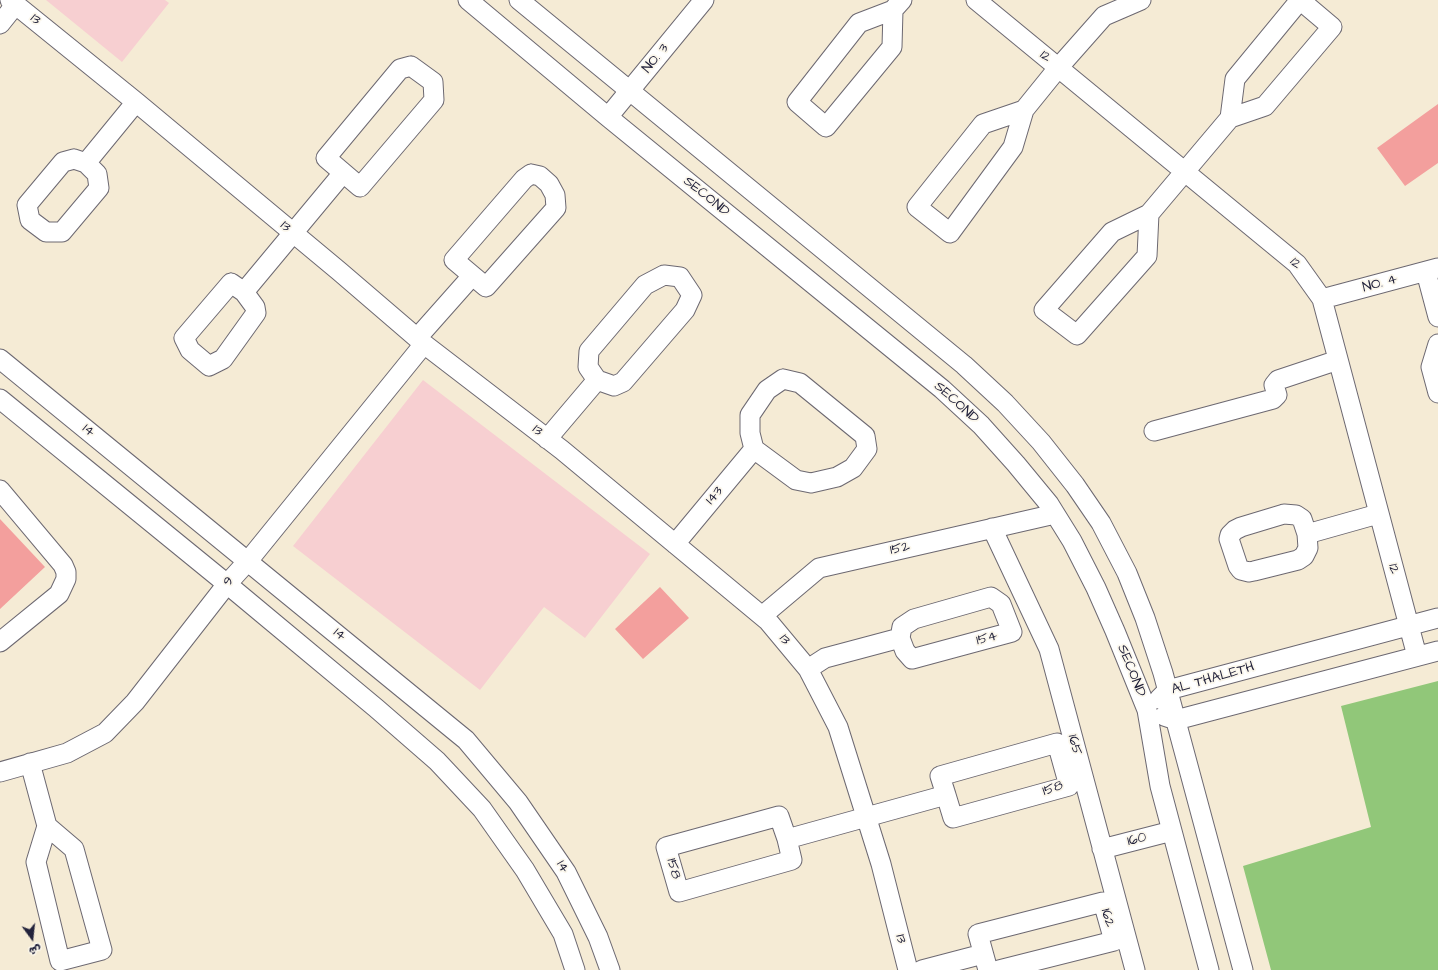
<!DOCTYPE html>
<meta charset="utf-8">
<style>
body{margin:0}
#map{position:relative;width:1438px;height:970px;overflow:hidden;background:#f5ebd5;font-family:"Architects Daughter","Playpen Sans Arabic",sans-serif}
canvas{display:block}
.north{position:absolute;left:12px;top:918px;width:40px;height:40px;-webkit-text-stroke:3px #fbf7ec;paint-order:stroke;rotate:165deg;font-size:11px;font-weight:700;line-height:16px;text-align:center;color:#22223b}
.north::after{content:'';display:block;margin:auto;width:14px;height:18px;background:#22223b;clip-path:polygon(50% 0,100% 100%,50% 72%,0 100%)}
</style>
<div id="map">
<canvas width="1438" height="970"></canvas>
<div class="north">ش</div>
</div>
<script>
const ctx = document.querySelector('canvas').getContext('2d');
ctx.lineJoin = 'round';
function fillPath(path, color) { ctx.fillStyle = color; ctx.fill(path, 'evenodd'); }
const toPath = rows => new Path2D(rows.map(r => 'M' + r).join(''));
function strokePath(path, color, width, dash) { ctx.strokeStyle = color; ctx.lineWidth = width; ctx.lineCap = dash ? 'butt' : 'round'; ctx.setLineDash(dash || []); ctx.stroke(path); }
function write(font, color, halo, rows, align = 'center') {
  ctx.font = font + ' "Architects Daughter",sans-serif'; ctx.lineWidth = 3.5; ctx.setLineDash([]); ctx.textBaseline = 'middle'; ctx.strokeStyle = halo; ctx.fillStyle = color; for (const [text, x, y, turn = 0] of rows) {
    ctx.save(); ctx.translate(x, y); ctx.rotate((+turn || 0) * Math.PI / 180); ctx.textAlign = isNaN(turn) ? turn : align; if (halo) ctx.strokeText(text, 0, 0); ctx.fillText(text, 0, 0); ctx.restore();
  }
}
const built = toPath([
 [46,0,165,0,169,3,122,62],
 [423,380,650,554,585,638,544,607,480,690,293,546]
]);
const green = toPath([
 [1438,681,1438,970,1271,970,1243,866,1371,827,1341,706]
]);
const building = toPath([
 [1438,104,1438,163,1405,186,1377,148],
 [0,519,45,567,0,609],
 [660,587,689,618,643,659,615,629]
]);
const minor = toPath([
 [10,0,136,102,339,271,424,344,562,450,768,621,808,669,838,727,881,864,908,970],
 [468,0,608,117,942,389,981,425,1016,464,1049,504,1072,541,1096,588,1115,631,1147,710,1160,786,1209,970],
 [519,0,964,365,1005,403,1041,442,1075,485,1101,523,1127,573,1145,618,1163,673,1243,970],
 [976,0,1297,264,1322,299,1417,656],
 [893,10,892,47,826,127,797,102,859,23,893,10,902,0],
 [0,24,16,4],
 [411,66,433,82,434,100,360,187,326,158,400,69,411,66],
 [1024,110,983,124,917,207,950,233,1013,147,1024,110,1058,68,1104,16,1141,0],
 [608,117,704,0],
 [1230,118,1235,79,1300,0],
 [74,159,86,163,97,174,99,188,62,232,46,232,30,220,27,205,63,162,74,159],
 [86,163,136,102],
 [531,174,540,176,549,184,555,195,556,208,486,287,454,260,524,179,531,174],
 [1149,214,1147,256,1077,335,1044,310,1112,232,1149,214,1230,118,1265,106,1332,27,1300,0],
 [1426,272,1438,317],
 [664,275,680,277,692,295,685,310,623,382,614,386,597,380,588,367,589,351,645,285,664,275],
 [231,283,244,292,255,307,256,313,223,359,209,366,190,350,184,338,231,283],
 [244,292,343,173],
 [1322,299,1438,268],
 [417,338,472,276],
 [1438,344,1431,367,1438,393],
 [0,359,466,740,518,802,566,872,598,937,610,970],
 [783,379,800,383,865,436,867,449,853,468,837,477,811,483,796,480,754,449,750,433,750,415,767,390,783,379],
 [0,399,227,584,376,708,437,761,482,809,525,870,563,934,575,970],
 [1154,431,1273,399,1277,395,1274,385,1278,380,1338,360],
 [547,439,597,380],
 [0,490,63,565,66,572,66,579,59,594,0,642],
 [1284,514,1296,515,1302,519,1307,534,1308,548,1304,556,1298,560,1254,571,1249,572,1241,570,1238,566,1229,539,1230,535,1235,530,1241,527,1284,514],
 [992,528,1049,649,1135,970],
 [1307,534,1378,514],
 [675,544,754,449],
 [762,616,819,568,1055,514],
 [808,669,825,658,900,638,902,627,914,619,991,597,1001,604,1012,632,912,659,905,651,900,638],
 [1159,699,1168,690,1438,618],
 [1164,716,1176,720,1438,651],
 [30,763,47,826,36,862,60,961,102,950,74,849,47,826],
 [0,772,67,753,105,733,135,702,227,584,248,561,424,344],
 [787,839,792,860,679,892,666,847,779,816,787,839,946,795,940,776,1057,743,1069,786,953,818,946,795],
 [1102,849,1172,831],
 [922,970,983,954],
 [988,970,978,934,1103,902,1114,941,999,970]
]);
const streetNames = [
 ["13",35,20,39],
 ["12",1045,57,39],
 ["NO. 3",656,59,-51],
 ["SECOND",706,197,39],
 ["13",285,227,40],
 ["12",1295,264,46],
 ["NO. 4",1380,284,-15],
 ["SECOND",956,403,42],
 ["14",88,431,39],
 ["13",537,431,38],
 ["143",715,496,-50],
 ["152",900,549,-13],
 ["12",1393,569,75],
 ["9",229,582,-50],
 ["14",339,635,39],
 ["154",987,639,-15],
 ["13",784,640,51],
 ["SECOND",1131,671,68],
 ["AL THALETH",1213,679,-16],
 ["165",1074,745,75],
 ["158",1053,789,-20],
 ["160",1137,840,-15],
 ["14",562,867,58],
 ["158",673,869,74],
 ["162",1107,918,74],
 ["13",900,939,76]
];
fillPath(built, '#f7cfd1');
fillPath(green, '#91c779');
fillPath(building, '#f39f9d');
strokePath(minor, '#6c6871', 21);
strokePath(minor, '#fff', 19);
write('14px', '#22223b', '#fbf7ec', streetNames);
</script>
